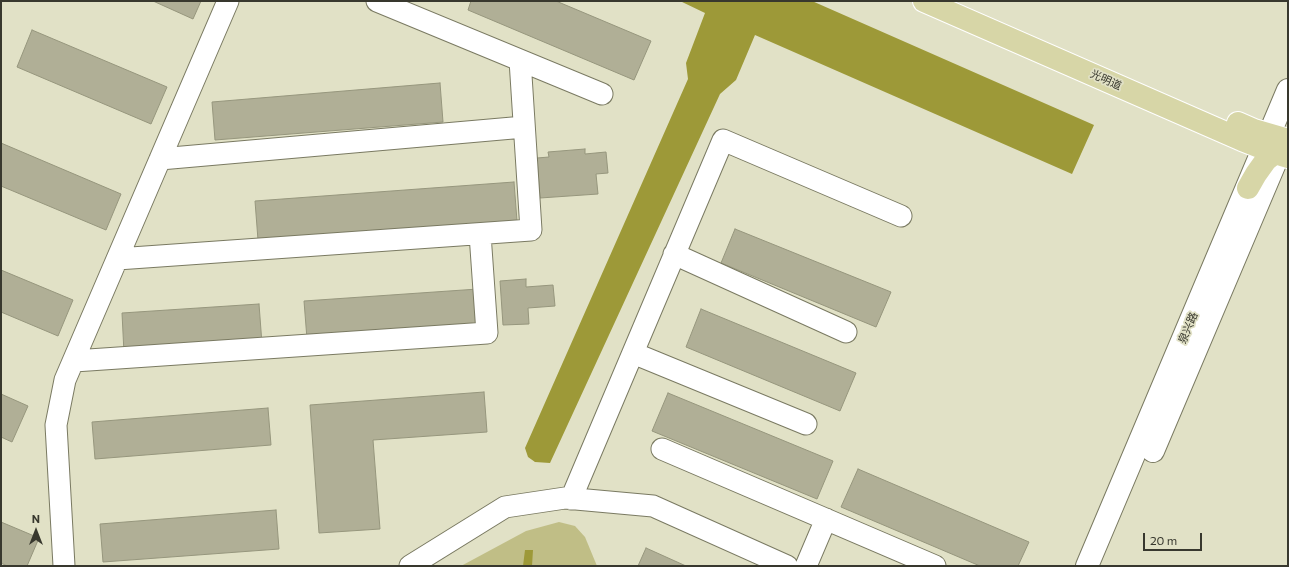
<!DOCTYPE html>
<meta charset="utf-8">
<style>
body{margin:0}
#map{position:relative;width:1289px;height:567px;overflow:hidden;background:#e1e1c6;font-family:Commissioner,sans-serif}
canvas{display:block}
.frame{position:absolute;inset:0;border:2px solid #38382e;pointer-events:none}
.north{position:absolute;left:16px;top:511px;width:40px;height:40px;-webkit-text-stroke:3px #e1e1c6;paint-order:stroke;rotate:0deg;font-size:11px;font-weight:700;line-height:16px;text-align:center;color:#38382e}
.north::after{content:'';display:block;margin:auto;width:14px;height:18px;background:#38382e;clip-path:polygon(50% 0,100% 100%,50% 72%,0 100%)}
.scale{position:absolute;left:1143px;top:533px;width:59px;height:18px;box-sizing:border-box;border:2px solid #38382e;border-top:0;padding-left:5px;font-size:12px;line-height:14px;white-space:nowrap;color:#38382e;-webkit-text-stroke:3px #e1e1c6;paint-order:stroke}
</style>
<div id="map">
<canvas width="1289" height="567"></canvas>
<div class="frame"></div>
<div class="north">N</div>
<div class="scale">20 m</div>
</div>
<script>
const ctx = document.querySelector('canvas').getContext('2d');
ctx.lineJoin = 'round';
function fillPath(path, color) { ctx.fillStyle = color; ctx.fill(path, 'evenodd'); }
const toPath = rows => new Path2D(rows.map(r => 'M' + r).join(''));
function strokePath(path, color, width, dash) { ctx.strokeStyle = color; ctx.lineWidth = width; ctx.lineCap = dash ? 'butt' : 'round'; ctx.setLineDash(dash || []); ctx.stroke(path); }
function write(font, color, halo, rows, align = 'center') {
  ctx.font = font + ' Commissioner,"Noto Sans SC",sans-serif'; ctx.lineWidth = 3.5; ctx.setLineDash([]); ctx.textBaseline = 'middle'; ctx.strokeStyle = halo; ctx.fillStyle = color; for (const [text, x, y, turn = 0] of rows) {
    ctx.save(); ctx.translate(x, y); ctx.rotate((+turn || 0) * Math.PI / 180); ctx.textAlign = isNaN(turn) ? turn : align; if (halo) ctx.strokeText(text, 0, 0); ctx.fillText(text, 0, 0); ctx.restore();
  }
}
const green = toPath([
 [559,522,575,526,585,537,597,566,461,566,526,531]
]);
const water = toPath([
 [680,1,812,1,1094,125,1072,174,755,35,736,80,720,94,550,463,535,462,528,457,525,448,688,79,686,63,705,13],
 [525,550,533,550,532,566,523,566]
]);
const building = toPath([
 [153,1,201,1,193,19,153,1],
 [471,1,556,1,651,41,634,80,468,10,471,1],
 [32,30,167,87,151,124,17,67,32,30],
 [440,83,443,122,215,140,212,102,440,83],
 [1,143,121,194,106,230,1,186,1,143],
 [585,149,585,154,606,152,608,173,596,174,598,194,540,198,537,158,549,157,548,152,585,149],
 [514,182,517,221,258,240,255,201,514,182],
 [735,229,891,292,876,327,721,263,735,229],
 [1,270,73,300,58,336,1,312,1,270],
 [526,279,526,287,553,285,555,306,528,308,529,324,503,325,500,281,526,279],
 [478,289,481,327,307,339,304,301,478,289],
 [259,304,262,344,124,353,122,313,259,304],
 [701,309,856,373,840,411,686,347,701,309],
 [484,392,487,432,373,440,380,529,319,533,310,405,484,392],
 [668,393,833,461,817,499,652,431,668,393],
 [1,394,28,406,12,442,1,437,1,394],
 [268,408,271,445,95,459,92,422,268,408],
 [858,469,1029,542,1018,566,980,566,841,507,858,469],
 [276,510,279,549,103,562,100,524,276,510],
 [1,522,39,538,27,566,7,566,1,563,1,522],
 [646,548,686,566,638,566,646,548]
]);
const street = toPath([
 [377,1,602,94],
 [160,159,524,127],
 [674,254,846,332],
 [117,259,531,230,520,60],
 [633,353,806,424],
 [74,361,487,333,480,234],
 [662,449,935,566],
 [571,499,723,140,901,216],
 [64,566,56,425,65,380,228,1],
 [410,566,505,507,565,498,653,506,787,566],
 [806,566,826,519]
]);
const secondary = toPath([
 [1153,451,1284,142],
 [1087,566,1288,90]
]);
const primary = toPath([
 [924,1,1242,140,1275,153,1288,157],
 [1238,123,1254,130,1288,140],
 [1248,188,1256,174,1266,160,1275,153,1287,149]
]);
const streetNames = [
 ["光明道",1106,80,24],
 ["泉兴路",1188,328,-67]
];
fillPath(green, '#c0be86');
fillPath(water, '#9d9938');
fillPath(building, '#b0af96');
strokePath(building, '#96967d', 1);
strokePath(street, '#7a7a62', 23);
strokePath(secondary, '#7a7a62', 24);
strokePath(primary, '#fff', 24);
strokePath(street, '#fff', 21);
strokePath(secondary, '#fff', 22);
strokePath(primary, '#d7d6a7', 22);
write('11px', '#38382e', '#e1e1c6', streetNames);
</script>
